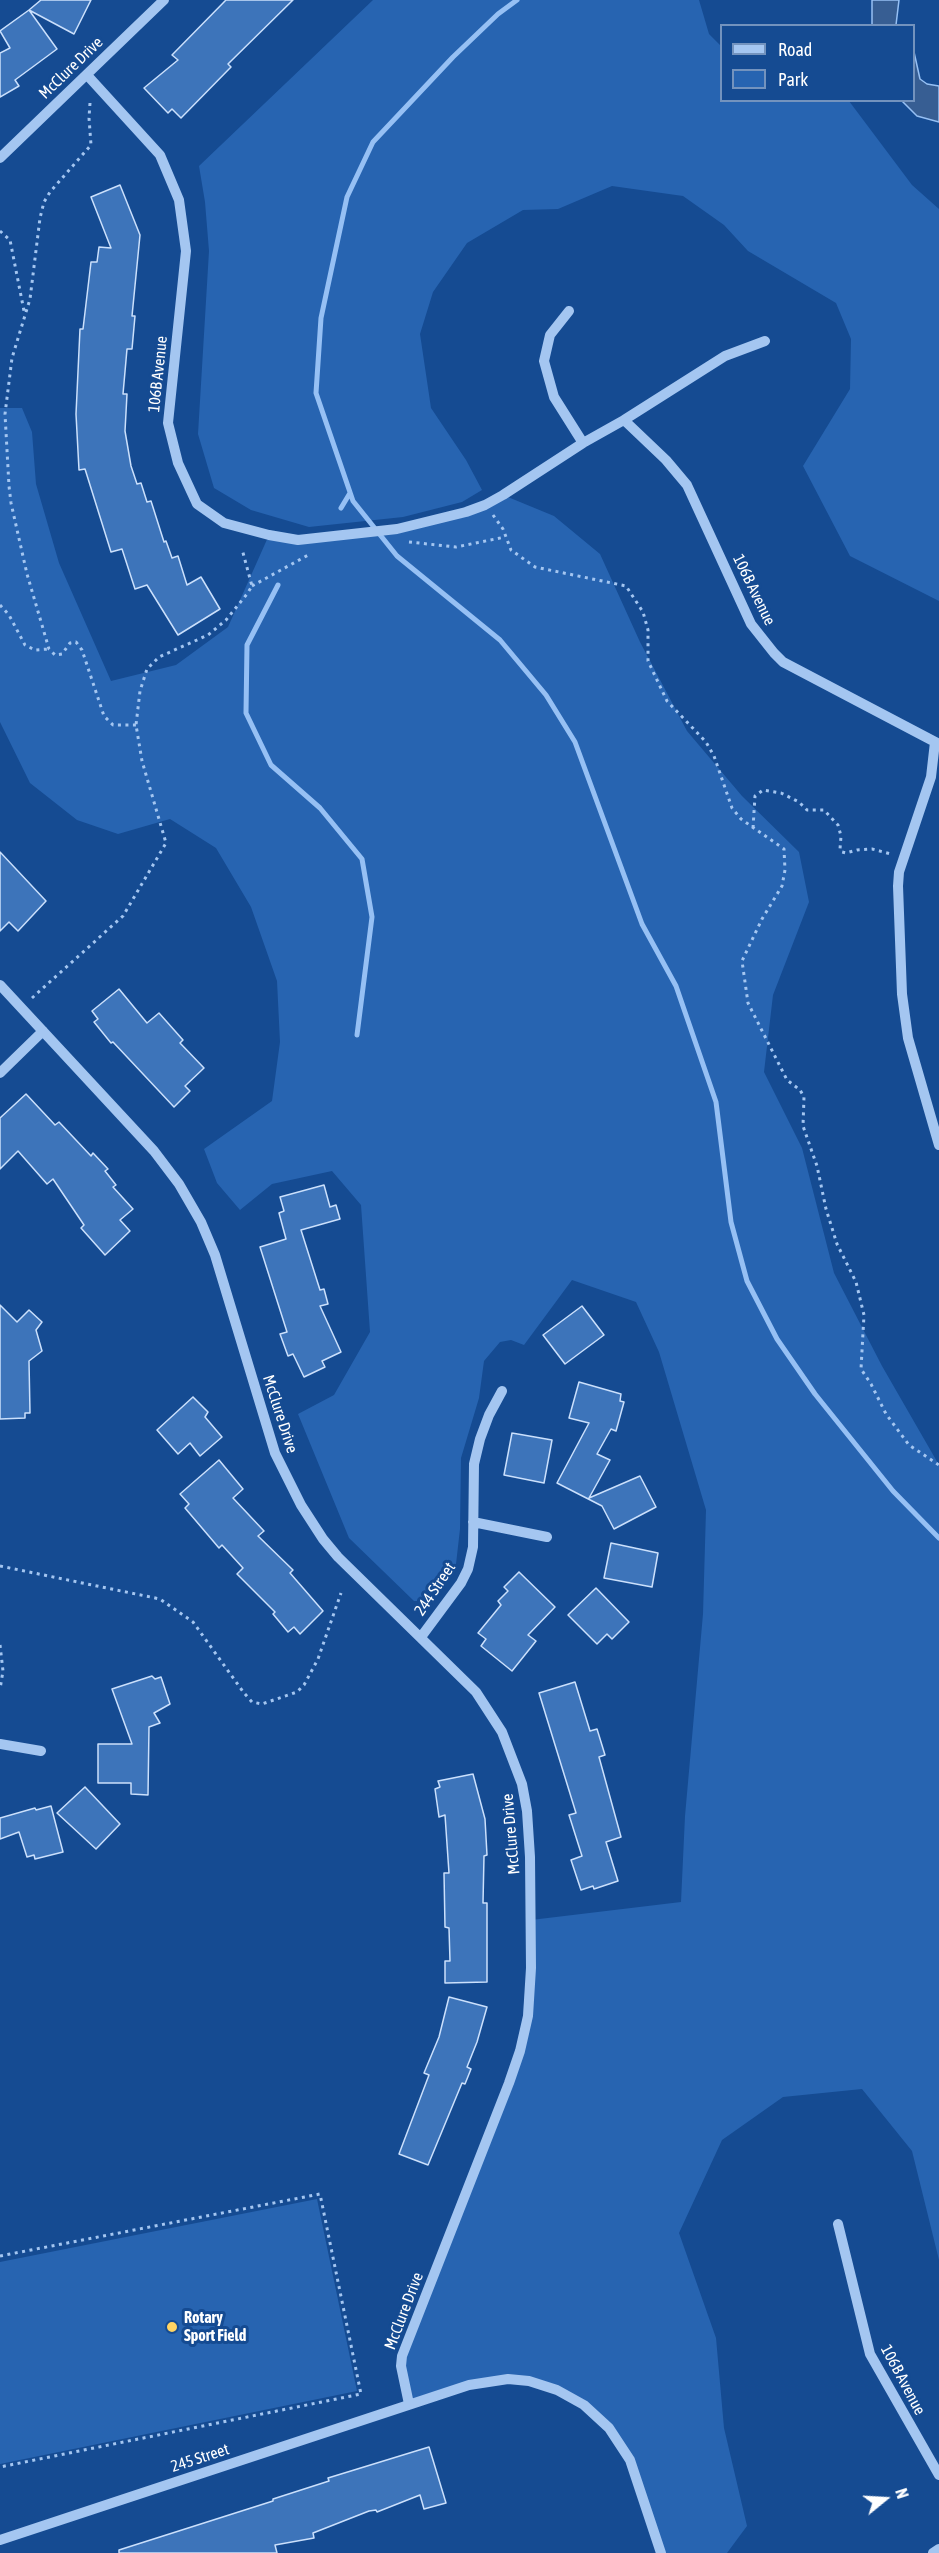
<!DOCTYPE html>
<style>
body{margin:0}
#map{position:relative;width:939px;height:2553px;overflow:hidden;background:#154b92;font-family:"Asap Condensed",sans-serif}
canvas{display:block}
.legend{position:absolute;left:720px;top:24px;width:195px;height:78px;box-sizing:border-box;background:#154b92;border:2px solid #7393be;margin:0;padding:8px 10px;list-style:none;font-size:18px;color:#fff}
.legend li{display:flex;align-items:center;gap:12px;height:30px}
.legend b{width:30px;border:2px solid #7393be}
.north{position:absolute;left:855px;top:2469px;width:60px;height:60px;-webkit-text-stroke:4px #154b92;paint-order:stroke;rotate:72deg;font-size:16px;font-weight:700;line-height:24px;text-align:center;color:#fff}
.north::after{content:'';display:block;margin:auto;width:21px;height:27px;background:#fff;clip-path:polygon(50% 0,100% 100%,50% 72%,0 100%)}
</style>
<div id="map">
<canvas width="939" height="2553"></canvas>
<ul class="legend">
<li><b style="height:8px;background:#a4c6f1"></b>Road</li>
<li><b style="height:16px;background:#2764b1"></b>Park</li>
</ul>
<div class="north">N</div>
</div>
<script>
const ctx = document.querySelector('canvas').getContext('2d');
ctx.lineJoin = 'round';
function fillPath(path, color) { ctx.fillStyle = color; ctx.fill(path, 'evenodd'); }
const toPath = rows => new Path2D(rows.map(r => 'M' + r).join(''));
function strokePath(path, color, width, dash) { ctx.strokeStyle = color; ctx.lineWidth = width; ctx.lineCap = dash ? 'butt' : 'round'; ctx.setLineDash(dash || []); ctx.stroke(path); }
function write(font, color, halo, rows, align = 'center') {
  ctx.font = font + ' "Asap Condensed",sans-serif'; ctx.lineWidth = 6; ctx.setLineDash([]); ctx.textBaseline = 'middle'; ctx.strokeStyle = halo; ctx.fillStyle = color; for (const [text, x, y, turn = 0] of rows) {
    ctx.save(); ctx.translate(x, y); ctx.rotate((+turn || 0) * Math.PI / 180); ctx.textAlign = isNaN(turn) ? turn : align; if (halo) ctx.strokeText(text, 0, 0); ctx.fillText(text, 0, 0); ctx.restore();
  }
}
const green = toPath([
 [373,0,699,0,709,34,721,46,722,100,849,101,912,185,939,209,939,601,850,556,803,466,850,389,851,339,836,303,748,251,724,225,683,196,612,186,558,209,523,210,467,243,433,292,420,334,431,408,466,460,482,490,462,502,403,517,309,527,251,510,214,488,198,434,209,251,205,202,199,166],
 [0,408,22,408,32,432,36,484,59,563,111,681,176,665,228,627,269,535,298,540,397,529,503,495,554,516,600,554,640,642,687,731,742,796,799,852,809,902,773,995,764,1072,802,1148,834,1273,882,1366,939,1465,939,2260,912,2151,862,2089,783,2097,722,2140,679,2233,716,2338,724,2428,747,2526,727,2553,661,2553,630,2460,584,2405,515,2379,409,2404,401,2366,520,2051,531,1920,681,1902,685,1816,703,1614,706,1510,659,1352,636,1302,572,1280,524,1345,511,1340,500,1342,484,1361,479,1398,461,1458,460,1529,456,1564,439,1591,431,1600,428,1596,422,1601,414,1601,349,1538,298,1414,334,1395,370,1332,361,1205,332,1171,272,1184,240,1210,217,1183,204,1149,272,1101,280,1042,277,981,251,907,216,848,170,819,118,834,77,820,30,783,0,722],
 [317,2199,357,2391,0,2464,0,2262]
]);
const water = toPath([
 [872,0,899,0,896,25,872,25,872,0],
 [914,52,920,79,927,84,939,86,939,122,917,116,902,101,914,100,914,52]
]);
const stream = toPath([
 [517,0,498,14,453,57,373,142,347,197,321,318,316,393,353,501,397,556,500,640,546,695,575,742,642,924,676,986,716,1102,731,1222,747,1281,777,1339,815,1394,893,1491,939,1538],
 [341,508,350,493],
 [278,585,247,645,246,713,271,765,320,808,362,859,372,917,357,1035]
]);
const building = toPath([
 [41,0,91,0,74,34,29,10,41,0],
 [226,0,293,0,228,64,231,67,181,118,172,109,168,113,144,88,178,60,172,55,226,0],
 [29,10,57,49,15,80,19,86,0,97,0,53,10,48,0,31,29,10],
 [120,185,140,235,132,316,135,316,132,349,127,349,123,394,127,394,125,431,131,466,137,484,141,483,147,502,151,501,164,542,166,541,172,558,178,556,187,585,201,577,220,609,178,635,147,585,135,589,122,549,111,552,85,469,79,470,76,414,80,329,83,329,91,262,97,262,99,247,111,248,91,197,120,185],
 [0,852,46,901,18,931,9,922,0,931,0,852],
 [119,989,147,1023,159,1013,183,1040,180,1043,204,1068,185,1086,190,1091,174,1107,113,1042,111,1043,94,1022,98,1019,92,1011,119,989],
 [26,1094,55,1125,59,1122,91,1156,93,1153,108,1169,105,1171,116,1185,113,1187,133,1209,120,1220,130,1231,105,1255,81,1228,84,1225,53,1179,47,1184,18,1151,0,1169,0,1118,26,1094],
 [324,1185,330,1207,336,1205,340,1219,301,1230,320,1290,324,1289,328,1304,320,1306,341,1352,322,1361,325,1367,304,1377,293,1354,288,1356,280,1334,287,1332,260,1247,286,1239,279,1213,284,1211,280,1197,324,1185],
 [0,1305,17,1322,29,1310,42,1322,36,1330,42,1351,29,1361,30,1413,25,1413,25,1418,0,1419,0,1305],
 [582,1306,604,1335,565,1364,543,1335,582,1306],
 [579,1382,621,1394,620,1401,624,1402,616,1431,611,1429,597,1454,610,1460,589,1498,640,1476,656,1507,614,1529,602,1506,557,1483,589,1423,569,1418,579,1382],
 [193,1397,208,1412,205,1417,222,1437,200,1456,190,1443,178,1454,157,1430,193,1397],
 [512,1433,552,1440,544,1483,504,1475,512,1433],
 [219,1460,243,1489,233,1498,264,1531,258,1536,293,1570,290,1573,323,1611,300,1634,294,1627,288,1632,273,1614,275,1612,237,1574,243,1568,222,1545,219,1548,185,1508,189,1504,180,1494,219,1460],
 [611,1543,658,1553,652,1587,604,1578,611,1543],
 [519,1572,555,1607,528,1635,536,1641,512,1671,481,1646,486,1639,478,1633,501,1605,498,1601,508,1591,504,1587,519,1572],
 [596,1588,629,1622,612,1639,607,1634,597,1644,568,1615,596,1588],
 [152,1676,155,1679,161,1677,170,1704,154,1713,160,1723,149,1727,148,1795,131,1794,131,1783,98,1783,98,1744,132,1744,112,1689,152,1676],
 [575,1682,590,1731,597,1729,605,1755,599,1757,621,1837,606,1842,618,1881,594,1889,593,1886,581,1890,571,1860,582,1856,569,1815,576,1813,539,1693,575,1682],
 [473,1774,485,1819,487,1855,484,1856,483,1903,487,1903,487,1982,445,1983,445,1961,450,1961,449,1928,445,1927,444,1873,449,1873,445,1815,439,1817,435,1789,440,1787,438,1781,473,1774],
 [85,1787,120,1824,96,1849,57,1813,85,1787],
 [51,1806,63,1852,35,1859,34,1855,27,1857,19,1832,0,1839,0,1818,35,1808,36,1810,51,1806],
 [449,1997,487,2007,477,2042,467,2067,471,2069,465,2084,462,2083,428,2165,399,2154,429,2075,424,2073,439,2037,449,1997],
 [429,2447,446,2503,424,2509,420,2495,377,2512,376,2510,369,2511,313,2533,314,2538,275,2545,277,2553,119,2553,119,2550,273,2501,273,2499,329,2481,328,2478,429,2447]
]);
const path = toPath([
 [90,103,89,118,91,145,50,192,44,202,40,218,30,299,12,358,5,414,9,486,11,503,27,574,49,649,55,655,62,654,70,643,76,642,82,650,104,716,113,725,136,725],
 [0,231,10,240,24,311],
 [493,515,503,529,511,550,535,567,626,586,643,612,648,630,648,661,667,701,706,742,714,756,732,808,741,819,784,849,785,870,782,886,762,919,742,961,748,1003,787,1080,800,1090,804,1097,803,1126,817,1166,826,1209,837,1244,856,1282,864,1315,861,1369,871,1384,886,1414,909,1445,939,1465],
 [409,542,456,547,505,537],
 [252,586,310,554],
 [0,605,9,615,25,645,35,650,49,649],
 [753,828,755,796,763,790,781,793,799,802,807,810,824,810,838,825,841,836,840,849,842,852,846,853,857,850,872,849,891,854],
 [32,998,123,916,166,843,142,761,136,725,140,691,147,669,159,657,208,635,226,620,247,594,252,586,242,549],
 [0,1566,160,1599,193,1622,244,1693,252,1702,262,1704,297,1692,304,1685,318,1659,341,1593],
 [0,1645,3,1671,0,1689],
 [0,2256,320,2194,361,2394,0,2467]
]);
const minor = toPath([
 [87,75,160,155,179,200,186,251,168,423,178,463,197,504,224,523,269,535,298,540,397,529,466,512,485,505,503,495,583,443,624,420,725,356,765,341],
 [0,158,164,0],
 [569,311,550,335,544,361,554,397,583,443],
 [624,420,666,460,687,485,751,624,774,653,783,662,939,744],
 [935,742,931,777,899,872,898,886,902,994,908,1038,939,1145],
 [0,985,154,1151,179,1184,201,1222,215,1255,275,1453,301,1505,323,1539,338,1557,476,1692,502,1732,522,1784,527,1811,530,1857,531,1968,528,2016,520,2051,509,2083,402,2356,401,2366,409,2404],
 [0,1073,43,1031],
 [473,1522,547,1537],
 [421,1637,461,1583,468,1569,473,1547,474,1464,480,1439,489,1415,502,1391],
 [0,1744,41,1751],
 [838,2224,870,2354,939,2475],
 [0,2540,469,2385,508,2379,529,2381,557,2390,584,2405,609,2428,630,2460,661,2553],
 [933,2553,939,2549]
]);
const markers = [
 [172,2327,6,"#ffd463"]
];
const streetNames = [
 ["McClure Drive",71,68,-44],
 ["106B Avenue",158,374,-84],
 ["106B Avenue",754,590,64],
 ["McClure Drive",280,1414,72],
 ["244 Street",435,1589,-56],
 ["McClure Drive",511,1834,-95],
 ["McClure Drive",404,2311,-69],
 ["106B Avenue",903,2380,62],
 ["245 Street",200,2458,-18]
];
const poiNames = [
 ["Rotary",184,2318],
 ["Sport Field",184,2336]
];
fillPath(green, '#2764b1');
fillPath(water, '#375e93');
strokePath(water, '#96c0f4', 1.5);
strokePath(stream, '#96c0f4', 5);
fillPath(building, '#3d74ba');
strokePath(building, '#cbe0fc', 1.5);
strokePath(path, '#a4c6f1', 3, [3, 4.5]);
strokePath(minor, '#a4c6f1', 10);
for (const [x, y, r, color] of markers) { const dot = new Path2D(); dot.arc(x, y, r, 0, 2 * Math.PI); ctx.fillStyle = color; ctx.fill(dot); strokePath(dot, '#154b92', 2); }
write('16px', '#fff', '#154b92', streetNames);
write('bold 16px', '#fff', '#154b92', poiNames, 'left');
</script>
